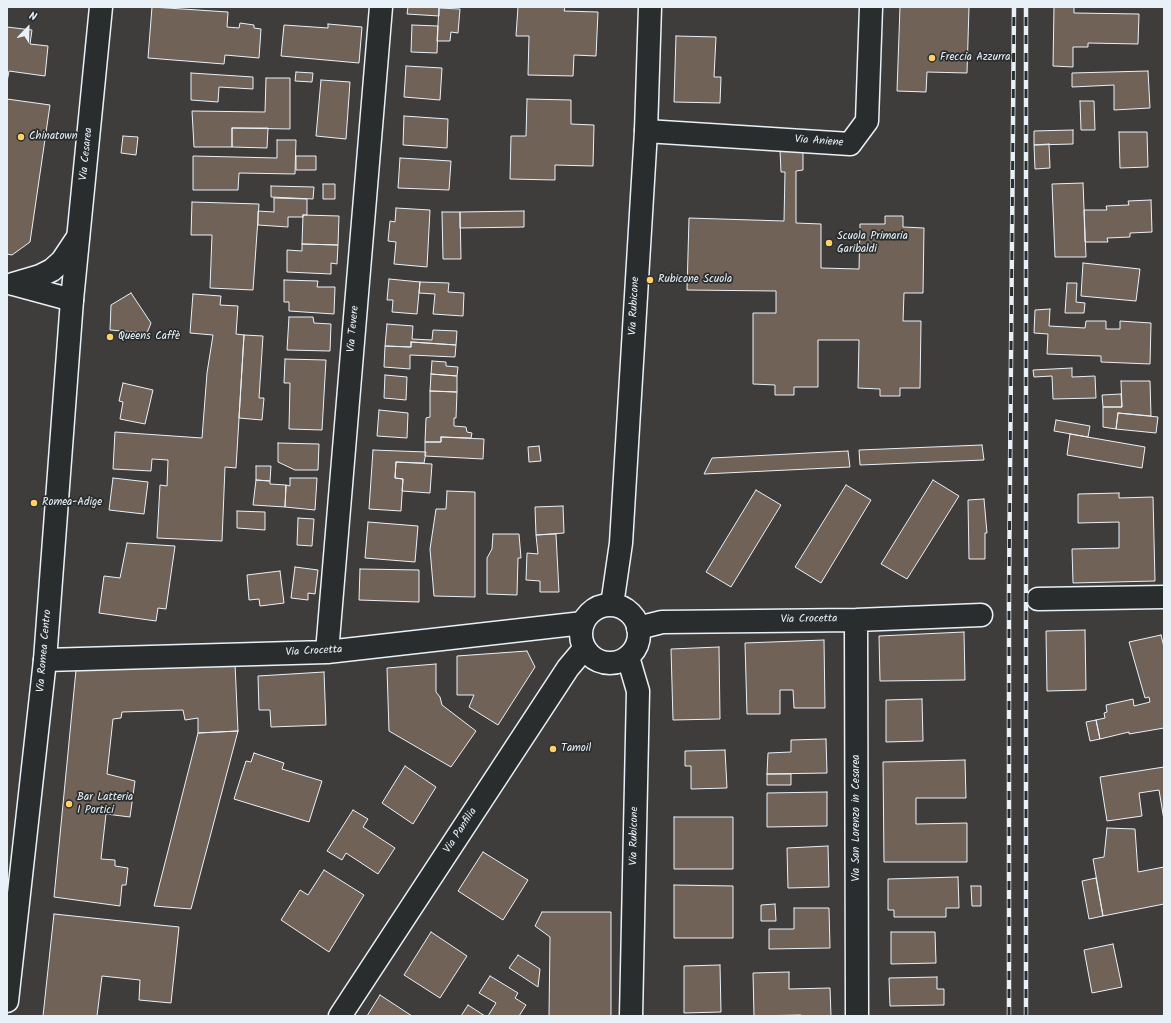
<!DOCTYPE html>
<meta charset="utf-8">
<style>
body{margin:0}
#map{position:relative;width:1171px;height:1023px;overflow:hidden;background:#3f3d3b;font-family:Kalam,sans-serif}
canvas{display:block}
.frame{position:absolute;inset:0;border:8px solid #e8f1f8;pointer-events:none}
.north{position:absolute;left:8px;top:8px;width:40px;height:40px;-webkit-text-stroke:3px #2a2d2e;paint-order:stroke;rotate:23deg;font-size:11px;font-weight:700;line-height:16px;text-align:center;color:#e8f1f8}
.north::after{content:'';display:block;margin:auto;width:14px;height:18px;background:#e8f1f8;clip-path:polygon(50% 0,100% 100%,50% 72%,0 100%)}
</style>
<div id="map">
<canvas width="1171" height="1023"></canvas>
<div class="frame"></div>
<div class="north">N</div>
</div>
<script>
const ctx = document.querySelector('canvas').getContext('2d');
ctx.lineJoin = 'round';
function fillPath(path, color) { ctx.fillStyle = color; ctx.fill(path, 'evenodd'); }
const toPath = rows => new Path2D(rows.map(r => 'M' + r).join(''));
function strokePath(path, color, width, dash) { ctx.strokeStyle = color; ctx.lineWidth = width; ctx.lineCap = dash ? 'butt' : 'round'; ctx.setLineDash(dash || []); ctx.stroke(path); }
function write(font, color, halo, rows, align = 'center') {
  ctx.font = font + ' Kalam,sans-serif'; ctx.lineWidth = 3.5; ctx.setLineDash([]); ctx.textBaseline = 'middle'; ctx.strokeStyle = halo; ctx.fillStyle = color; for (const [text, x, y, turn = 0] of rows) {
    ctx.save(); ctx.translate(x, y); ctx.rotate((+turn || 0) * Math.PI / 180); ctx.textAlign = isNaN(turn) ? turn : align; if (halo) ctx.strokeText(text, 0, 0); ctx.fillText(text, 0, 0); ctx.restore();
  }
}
const building = toPath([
 [152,7,228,12,227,27,239,28,240,23,254,25,254,28,261,29,259,58,225,55,224,64,148,58,152,7],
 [408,7,441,7,439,8,439,16,407,14,408,7],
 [518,7,565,7,564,11,598,12,596,56,574,55,573,76,528,75,529,36,516,36,518,7],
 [900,7,969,7,967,73,927,72,926,92,897,91,900,7],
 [1054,7,1074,7,1074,13,1139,14,1138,44,1088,43,1088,47,1073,47,1073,67,1053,66,1054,7],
 [439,8,460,9,458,33,451,32,450,41,437,41,439,8],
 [328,24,362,27,359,63,281,56,284,25,328,28,328,24],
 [412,25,438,26,437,53,411,52,412,25],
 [7,27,32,30,30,44,48,46,45,76,9,71,7,82,7,27],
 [676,36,716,37,714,77,721,77,720,103,674,102,676,36],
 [406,66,442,68,440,100,404,97,406,66],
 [1148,71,1150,108,1114,110,1114,85,1072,87,1072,73,1148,71],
 [296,72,313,73,312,82,295,81,296,72],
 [191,73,253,77,253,89,219,87,218,102,191,100,191,73],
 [266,78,290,78,290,129,232,128,232,147,194,147,192,111,265,112,266,78],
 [321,80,350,82,346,139,316,136,321,80],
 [7,99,50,105,30,242,12,255,7,254,7,99],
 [527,99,571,100,571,124,594,125,593,166,555,165,555,180,510,179,511,136,526,136,527,99],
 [1080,101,1094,101,1095,130,1081,130,1080,101],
 [404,116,448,119,447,148,403,145,404,116],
 [232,128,268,128,267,148,232,147,232,128],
 [1073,130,1073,144,1034,145,1034,131,1073,130],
 [1119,132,1147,132,1148,167,1120,168,1119,132],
 [123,136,138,137,136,155,121,153,123,136],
 [277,140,296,140,295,174,239,173,238,190,193,190,193,156,277,158,277,140],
 [1049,144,1050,168,1035,169,1034,145,1049,144],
 [780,150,803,151,803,170,796,171,796,223,821,224,821,268,859,269,860,224,885,224,885,216,903,216,903,227,924,228,923,293,904,293,903,321,921,321,920,388,900,388,900,396,880,396,880,389,858,388,859,340,818,340,818,387,794,387,794,395,775,395,775,385,753,384,753,313,776,313,776,291,687,290,689,218,784,221,785,172,781,172,780,150],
 [296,156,316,156,316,170,296,170,296,156],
 [400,158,451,161,449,190,398,188,400,158],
 [1083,183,1086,257,1055,257,1052,184,1083,183],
 [323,184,335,184,335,199,323,199,323,184],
 [271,186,314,187,313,199,271,197,271,186],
 [274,198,307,199,307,215,303,215,303,217,288,217,288,227,258,225,258,211,274,212,274,198],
 [1151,200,1152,232,1130,233,1130,237,1107,238,1108,242,1085,242,1084,210,1107,210,1106,206,1129,205,1128,201,1151,200],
 [192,202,259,204,253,290,210,288,212,235,191,235,192,202],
 [396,208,430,210,427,267,394,264,396,242,388,241,390,221,395,222,396,208],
 [524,211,524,227,460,228,460,212,524,211],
 [442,212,460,212,461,259,443,259,442,212],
 [303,215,339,216,338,245,302,244,303,215],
 [302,244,338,245,337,264,331,263,331,274,287,272,287,250,302,251,302,244],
 [1083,263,1140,269,1136,301,1081,296,1083,263],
 [389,279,420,282,417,314,392,312,393,300,387,300,389,279],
 [284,280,318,281,317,287,335,287,334,314,289,311,289,302,284,302,284,280],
 [420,282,449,283,448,292,464,293,463,316,433,314,435,294,419,293,420,282],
 [1067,283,1077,283,1076,302,1085,303,1084,313,1065,313,1067,283],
 [131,293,151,323,147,333,110,330,111,305,131,293],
 [193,294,221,296,220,305,238,306,236,334,244,335,236,468,225,467,222,541,157,538,160,485,167,486,168,460,152,459,151,471,113,469,115,432,202,438,207,373,213,335,190,333,193,294],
 [1050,309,1049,326,1085,328,1086,321,1106,321,1106,329,1120,329,1120,321,1151,323,1150,364,1101,362,1101,356,1047,354,1048,334,1034,333,1035,310,1050,309],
 [289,317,313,317,314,323,331,324,330,351,287,350,289,317],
 [387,324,413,326,412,339,432,340,433,330,457,331,456,345,411,342,411,347,385,346,387,324],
 [244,335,263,336,259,398,264,398,262,420,239,418,244,335],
 [411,342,456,345,455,357,410,355,410,369,384,367,385,346,411,347,411,342],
 [285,359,326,360,322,430,289,429,290,383,284,383,285,359],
 [432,361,446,362,446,366,458,367,457,376,431,374,432,361],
 [1072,368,1072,377,1095,376,1096,398,1053,399,1052,376,1034,377,1033,370,1072,368],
 [431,374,457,376,457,392,430,391,431,374],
 [385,375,407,377,406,400,384,398,385,375],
 [1121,381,1150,381,1151,416,1118,413,1116,429,1103,427,1103,407,1122,407,1121,381],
 [123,383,153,390,145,424,120,419,123,402,119,401,123,383],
 [430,391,457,392,456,418,454,418,454,426,466,427,467,432,472,433,471,438,441,437,441,442,425,442,426,418,430,417,430,391],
 [1121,394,1122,407,1103,407,1102,395,1121,394],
 [379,410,408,413,407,438,377,436,379,410],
 [1118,413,1158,417,1156,433,1116,429,1118,413],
 [1056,420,1090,426,1088,437,1054,431,1056,420],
 [1070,434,1145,447,1142,468,1067,455,1070,434],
 [441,437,484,439,483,459,425,456,425,442,441,442,441,437],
 [278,443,319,444,318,470,295,470,278,462,278,443],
 [982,445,984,460,860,465,859,450,982,445],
 [539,446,541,461,529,462,528,447,539,446],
 [373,450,426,452,424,463,396,462,395,478,403,479,401,511,369,509,373,450],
 [848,451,850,467,704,474,712,458,848,451],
 [396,462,432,464,430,493,402,491,403,479,395,478,396,462],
 [256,466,271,466,270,481,256,480,256,466],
 [113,478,148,482,144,514,109,510,113,478],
 [290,478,317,478,315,510,285,507,286,485,290,486,290,478],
 [256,480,270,481,270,484,286,485,285,507,253,505,256,480],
 [933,480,959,496,907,579,881,564,933,480],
 [846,485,871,500,821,583,795,567,846,485],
 [756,490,781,505,731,587,706,572,756,490],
 [447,491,475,492,475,597,434,596,430,549,436,509,446,509,447,491],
 [1119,493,1119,498,1153,497,1155,581,1073,583,1072,549,1119,548,1119,522,1078,523,1078,494,1119,493],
 [984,499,987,533,985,533,985,559,969,559,968,500,984,499],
 [563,506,564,533,536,535,535,507,563,506],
 [237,511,265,512,265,530,237,528,237,511],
 [298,518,314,519,312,546,297,545,298,518],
 [368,522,418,526,415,562,365,558,368,522],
 [493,534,519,534,521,558,518,558,517,595,487,594,487,558,492,549,493,534],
 [556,534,559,592,540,592,540,581,526,580,527,553,538,554,536,535,556,534],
 [127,543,175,546,166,609,158,608,156,621,99,613,104,576,120,578,127,543],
 [295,567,318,570,315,594,308,593,308,600,291,598,295,567],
 [360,569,419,570,419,602,359,600,360,569],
 [280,571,284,603,260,606,259,599,249,600,247,575,280,571],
 [1085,630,1086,690,1047,691,1046,631,1085,630],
 [964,632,965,680,880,681,879,636,964,632],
 [1161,635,1164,647,1164,728,1129,734,1129,732,1100,739,1096,720,1105,718,1104,713,1107,712,1106,705,1133,699,1134,706,1150,702,1149,697,1145,698,1129,642,1161,635],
 [824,640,825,708,794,708,793,690,780,690,780,714,747,714,745,643,824,640],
 [719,647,720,719,673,720,671,649,719,647],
 [527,651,535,667,498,725,469,707,474,695,457,695,457,656,527,651],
 [235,663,238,731,198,733,198,718,185,720,183,710,122,712,121,718,113,719,107,774,135,781,130,817,106,814,101,859,115,860,115,866,128,868,126,885,122,885,120,906,54,897,76,670,235,663],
 [436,664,436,692,440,697,442,705,476,731,451,767,389,731,387,668,436,664],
 [324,672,326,725,271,727,270,710,259,710,258,676,324,672],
 [922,699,923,741,886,742,886,700,922,699],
 [1096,720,1100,739,1090,741,1086,722,1096,720],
 [238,731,191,909,154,906,198,733,238,731],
 [826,739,827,773,767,774,768,753,791,752,791,740,826,739],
 [725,750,727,788,691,789,691,766,685,766,685,751,725,750],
 [254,753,284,763,282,769,322,781,309,822,234,799,246,761,251,762,254,753],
 [965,760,966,798,916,798,916,824,967,823,967,862,884,862,883,762,965,760],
 [405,766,436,787,413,824,382,803,405,766],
 [1164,767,1164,820,1159,790,1139,793,1142,816,1107,821,1100,777,1164,767],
 [767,774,791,774,791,785,767,785,767,774],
 [827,792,827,826,767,827,767,793,827,792],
 [353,810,368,819,363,827,395,848,378,874,346,853,342,860,327,851,353,810],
 [674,817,733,817,733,869,674,869,674,817],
 [1107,828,1135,829,1138,872,1164,867,1164,904,1103,916,1093,859,1104,857,1107,828],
 [828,846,829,887,788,888,787,848,828,846],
 [483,852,528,880,503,920,458,891,483,852],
 [324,870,364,895,329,952,281,920,300,890,308,895,324,870],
 [958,877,959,908,946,908,946,917,894,917,894,910,888,910,888,879,958,877],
 [1096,878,1103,916,1089,919,1082,881,1096,878],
 [674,885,733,886,733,938,674,938,674,885],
 [971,886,981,886,981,906,972,906,971,886],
 [775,904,776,921,761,921,761,905,775,904],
 [794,908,829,908,830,948,769,949,769,929,794,929,794,908],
 [542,912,611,912,611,1016,549,1016,550,937,535,926,542,912],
 [54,914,179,927,171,1003,139,1000,140,980,102,976,97,1016,43,1016,54,914],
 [431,932,467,956,440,998,404,975,431,932],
 [891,932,935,932,936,963,891,964,891,932],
 [1113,944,1122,987,1092,993,1084,950,1113,944],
 [518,955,540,969,538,987,509,968,518,955],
 [720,965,721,1012,684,1013,684,966,720,965],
 [789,972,789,989,830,988,831,1016,801,1016,801,1015,754,1016,753,973,789,972],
 [490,976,518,993,515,998,526,1005,519,1016,488,1016,496,1003,479,993,490,976],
 [937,977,937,989,944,989,944,1005,890,1006,889,978,937,977],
 [380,995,412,1016,367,1016,380,995],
 [468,1005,485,1016,461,1016,468,1005]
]);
const street = toPath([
 [646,131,850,144,867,121,871,7],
 [13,284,40,276,52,270,62,261,78,237],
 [13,284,72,300],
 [1038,599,1164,597],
 [856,620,857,1016],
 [638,628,662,622,856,620,981,615],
 [327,652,381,7],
 [628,657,638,691,631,1016],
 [45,660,327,652,583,623]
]);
const secondary = toPath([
 [612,605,621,543,646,131,650,7],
 '581 634a29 29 0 1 1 58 0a29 29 0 1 1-58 0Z',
 [7,1001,45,660,72,300,101,7],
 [340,1016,568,668,584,649]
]);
const rail = toPath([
 [1009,1016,1009,592,1014,7],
 [1026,1016,1026,7]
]);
const markers = [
 [932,58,4,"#ffd166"],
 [21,137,4,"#ffd166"],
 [829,243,4,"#ffd166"],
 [650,280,4,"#ffd166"],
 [110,337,4,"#ffd166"],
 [34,503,4,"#ffd166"],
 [553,749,4,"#ffd166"],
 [69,804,4,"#ffd166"]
];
const poiNames = [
 ["Freccia Azzurra",940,58],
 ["Chinatown",29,137],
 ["Scuola Primaria",837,237],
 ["Garibaldi",837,250],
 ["Rubicone Scuola",658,280],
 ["Queens Caffè",118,337],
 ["Romea-Adige",42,503],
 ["Tamoil",561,749],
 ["Bar Latteria",77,798],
 ["I Portici",77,811]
];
const streetNames = [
 ["Via Aniene",819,142,4],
 ["Via Cesarea",87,154,-84],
 ["Via Rubicone",635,306,-87],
 ["Via Tevere",354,329,-85],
 ["Via Crocetta",809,620,-1],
 ["Via Romea Centro",45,651,-85],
 ["Via Crocetta",314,652,-3],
 ["Via San Lorenzo in Cesarea",857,818,-90],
 ["Via Panfilia",461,831,-57],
 ["Via Rubicone",635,836,-89]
];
fillPath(building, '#716258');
strokePath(building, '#e8f1f8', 1);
strokePath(street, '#e8f1f8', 25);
strokePath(secondary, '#e8f1f8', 25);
strokePath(street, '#2a2d2e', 22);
strokePath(secondary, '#2a2d2e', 22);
strokePath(rail, '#e8f1f8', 4.5);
strokePath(rail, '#2a2d2e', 3, [9]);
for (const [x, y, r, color] of markers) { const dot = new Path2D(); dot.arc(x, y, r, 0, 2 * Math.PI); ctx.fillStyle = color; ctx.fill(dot); strokePath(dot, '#2a2d2e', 1.5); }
write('11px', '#e8f1f8', '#2a2d2e', poiNames, 'left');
write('11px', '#e8f1f8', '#2a2d2e', streetNames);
</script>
